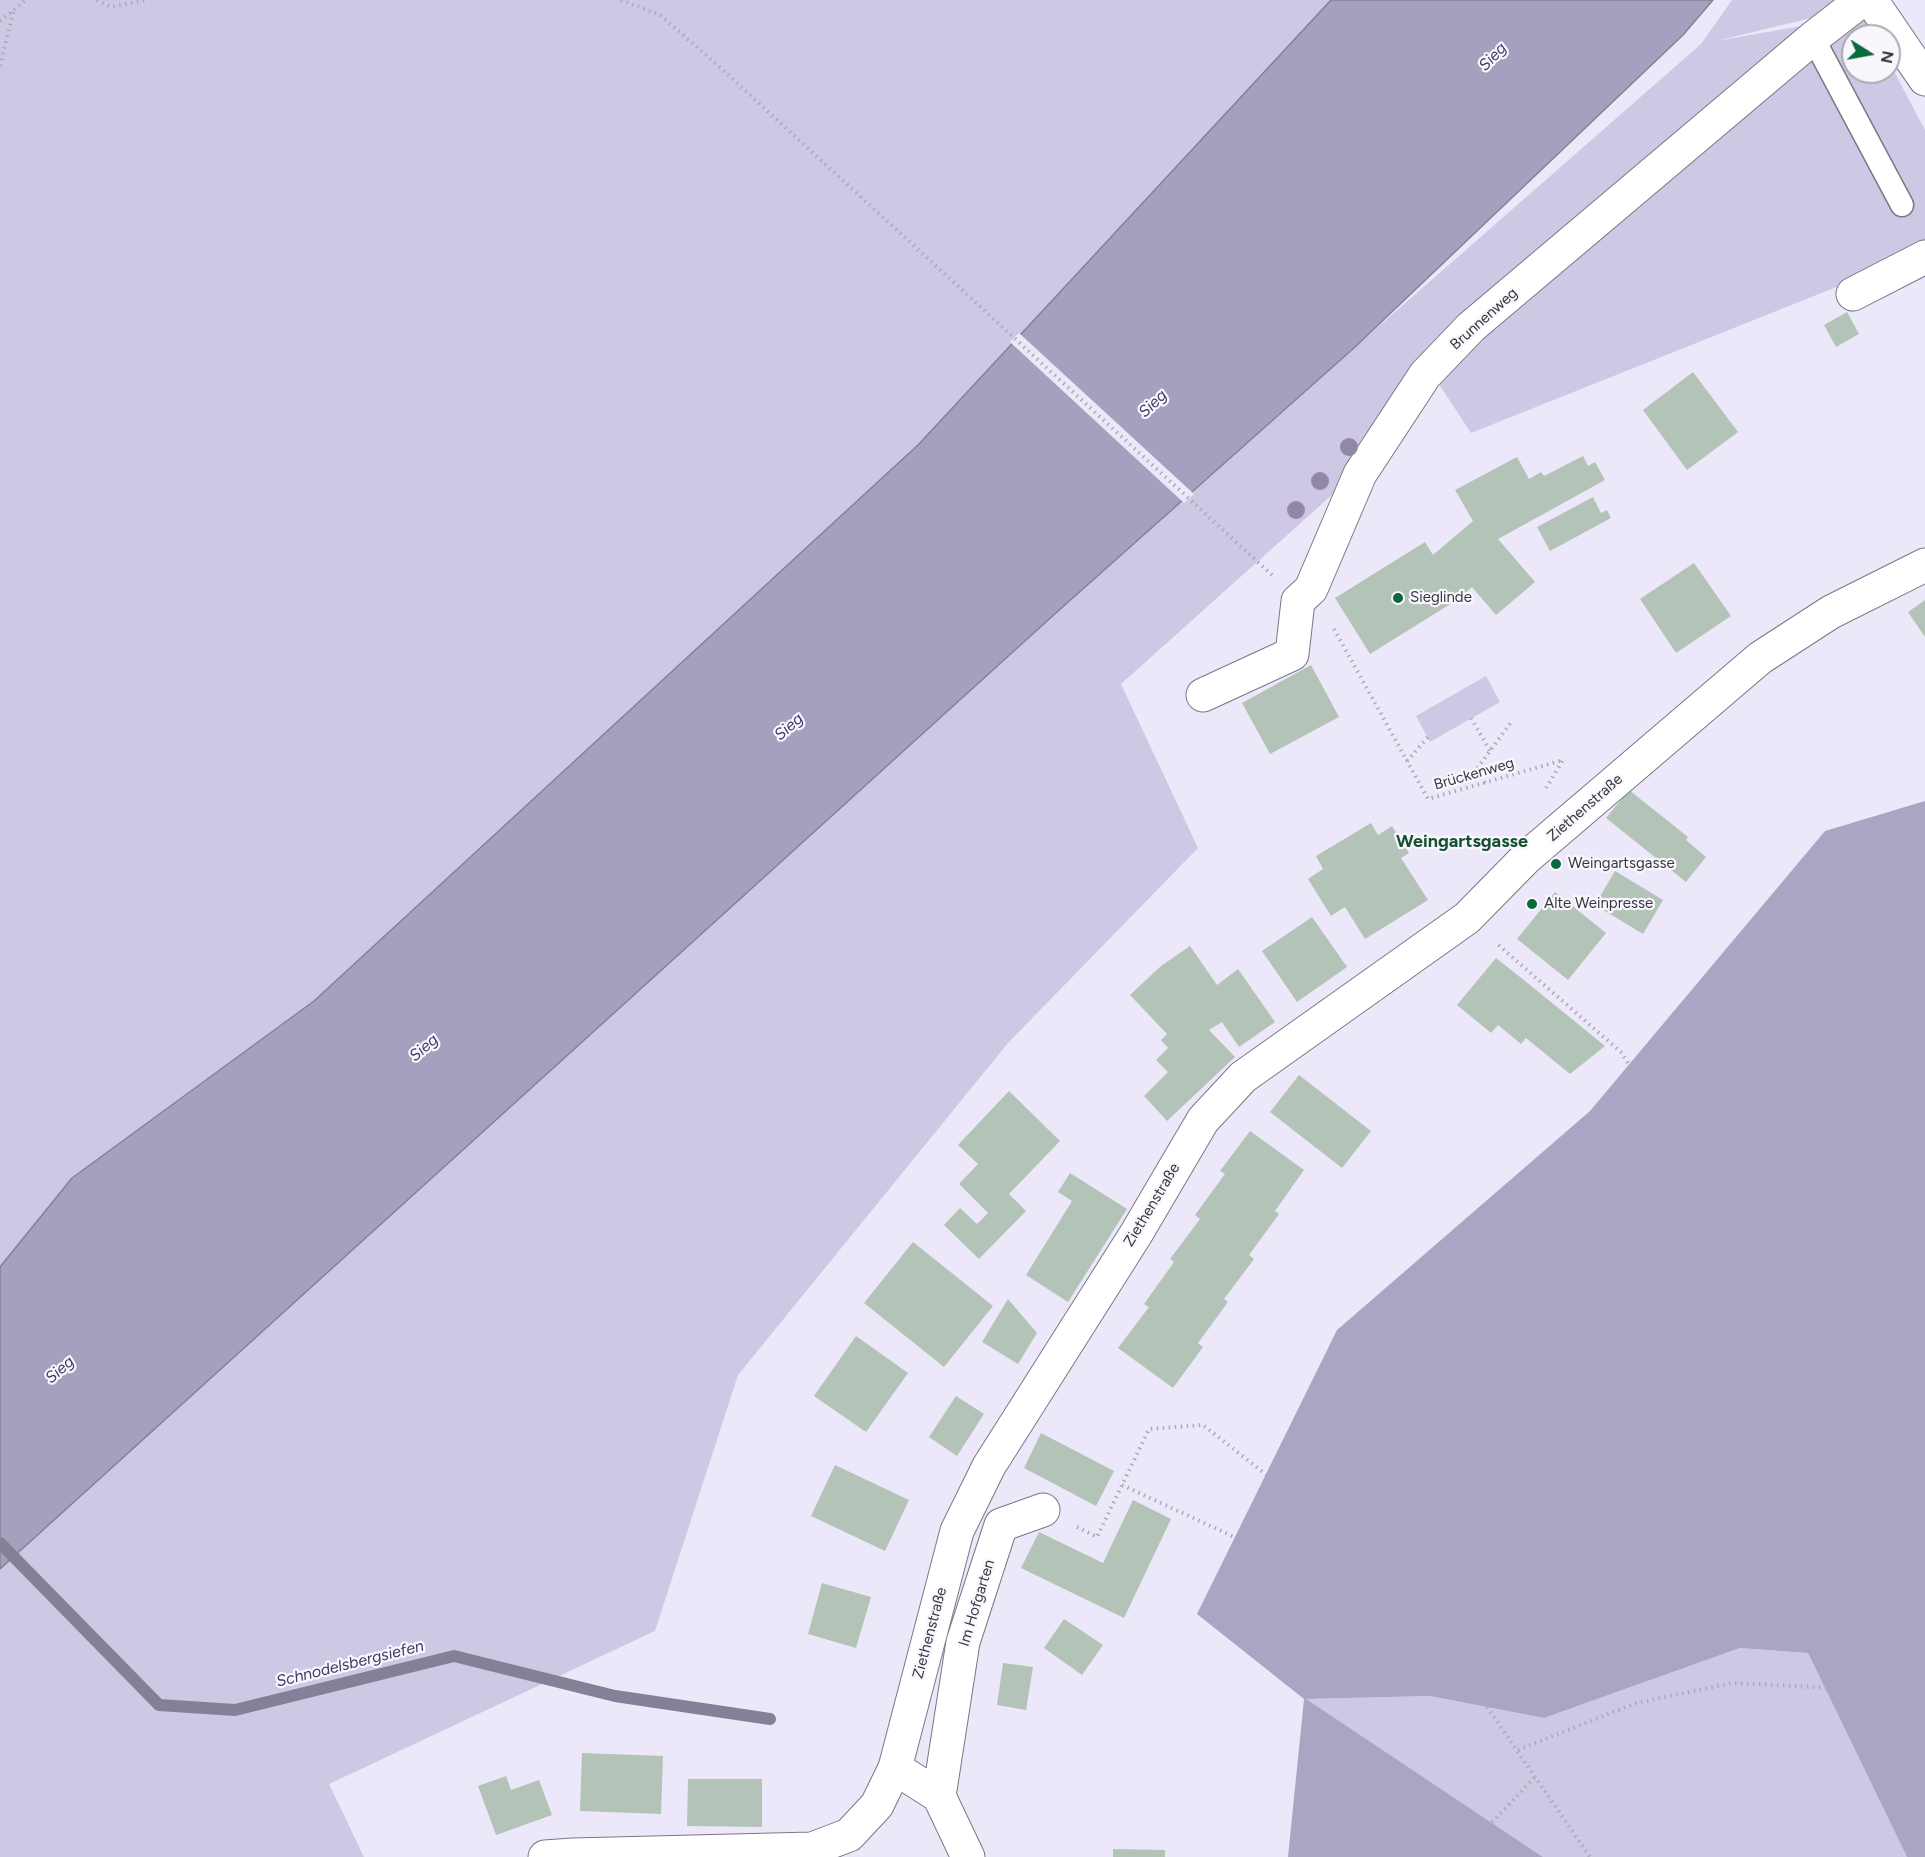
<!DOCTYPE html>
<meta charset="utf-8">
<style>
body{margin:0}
#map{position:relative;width:1925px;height:1857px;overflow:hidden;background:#ece8f9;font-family:Figtree,sans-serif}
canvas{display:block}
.north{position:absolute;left:1841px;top:24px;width:60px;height:60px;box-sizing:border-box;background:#f8f7fe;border:2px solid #acaab1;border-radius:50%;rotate:101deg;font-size:16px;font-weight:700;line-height:24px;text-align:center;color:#39373e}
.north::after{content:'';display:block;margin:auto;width:21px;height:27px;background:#0a693d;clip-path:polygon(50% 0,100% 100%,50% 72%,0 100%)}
</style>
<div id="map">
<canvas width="1925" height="1857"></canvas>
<div class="north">N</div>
</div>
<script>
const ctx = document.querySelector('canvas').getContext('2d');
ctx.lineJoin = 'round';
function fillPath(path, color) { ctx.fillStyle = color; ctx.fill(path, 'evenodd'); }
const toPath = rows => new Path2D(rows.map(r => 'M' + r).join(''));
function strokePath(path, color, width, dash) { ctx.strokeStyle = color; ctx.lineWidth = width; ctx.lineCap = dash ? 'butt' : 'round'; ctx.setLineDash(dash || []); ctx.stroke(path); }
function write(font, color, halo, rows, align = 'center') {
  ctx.font = font + ' Figtree,sans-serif'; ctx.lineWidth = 4.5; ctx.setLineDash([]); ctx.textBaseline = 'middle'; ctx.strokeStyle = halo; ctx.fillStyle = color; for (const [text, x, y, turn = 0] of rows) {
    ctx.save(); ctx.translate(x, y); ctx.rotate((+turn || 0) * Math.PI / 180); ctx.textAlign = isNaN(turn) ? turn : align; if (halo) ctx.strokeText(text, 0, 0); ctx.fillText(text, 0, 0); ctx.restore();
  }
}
const green = toPath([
 [0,0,1331,0,919,444,314,1001,72,1178,0,1267],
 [1732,0,1886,0,1716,41,1864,15,1875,36,1853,36,1853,72,1889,72,1889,62,1925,130,1925,247,1899,262,1471,433,1423,360,1377,417,1333,494,1121,684,1198,848,1008,1043,738,1375,655,1631,329,1784,364,1857,0,1857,0,1569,1057,612,1355,347,1701,44],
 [1486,676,1500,702,1430,742,1416,716],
 [1740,1648,1808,1653,1907,1857,1543,1857,1305,1699,1430,1696,1544,1718]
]);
const forest = toPath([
 [1925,801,1925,1857,1907,1857,1808,1653,1740,1648,1544,1718,1430,1696,1306,1699,1543,1857,1288,1857,1304,1699,1197,1614,1337,1330,1590,1111,1825,831]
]);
const water = toPath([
 [1331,0,1713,0,1683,35,1355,347,1057,612,0,1569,0,1267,72,1178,314,1001,919,444,1331,0]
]);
const pier = toPath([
 [1019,333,1194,494,1184,503,1010,342]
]);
const stream = toPath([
 [0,1543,159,1705,235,1710,454,1656,615,1696,770,1719]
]);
const building = toPath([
 [1847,312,1859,334,1836,347,1824,325],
 [1693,372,1738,432,1687,470,1643,410],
 [1583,456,1588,466,1595,462,1605,480,1498,539,1535,582,1496,615,1472,587,1460,598,1370,654,1335,598,1425,542,1433,555,1473,521,1455,490,1517,457,1529,479,1541,472,1544,476],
 [1593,497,1601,513,1607,510,1611,518,1550,551,1537,527],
 [1694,563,1731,616,1676,653,1640,599],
 [1925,600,1925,637,1908,612],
 [1311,665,1339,717,1270,754,1242,703],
 [1629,790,1688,837,1686,840,1706,857,1686,882,1606,818],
 [1371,823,1378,835,1392,826,1409,853,1401,858,1428,900,1365,939,1345,907,1331,916,1308,879,1323,869,1316,856],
 [1615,871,1663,900,1643,934,1595,905],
 [1555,892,1606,933,1568,980,1517,939],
 [1312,917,1347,967,1297,1002,1262,951],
 [1190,946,1217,985,1238,969,1275,1022,1239,1047,1222,1022,1209,1030,1235,1057,1167,1121,1144,1096,1168,1072,1156,1060,1168,1048,1161,1040,1167,1034,1130,995,1161,966],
 [1496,958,1530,985,1605,1046,1570,1074,1526,1038,1521,1044,1498,1025,1491,1033,1457,1005],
 [1299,1075,1371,1131,1342,1168,1270,1112],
 [1009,1091,1060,1141,1009,1194,1026,1211,979,1259,944,1225,960,1208,977,1224,988,1213,959,1184,978,1164,958,1145],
 [1250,1131,1304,1170,1275,1211,1279,1214,1249,1255,1254,1259,1224,1299,1228,1302,1198,1343,1203,1347,1173,1388,1118,1348,1149,1307,1144,1304,1174,1262,1170,1259,1200,1219,1195,1215,1225,1174,1220,1171],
 [1070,1173,1127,1209,1068,1302,1026,1275,1072,1201,1058,1192],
 [913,1242,993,1306,944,1367,864,1303],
 [1008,1299,1037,1333,1018,1364,982,1342],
 [856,1336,908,1373,866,1432,814,1396],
 [956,1396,984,1414,957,1456,929,1437],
 [1041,1433,1114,1471,1096,1506,1024,1468],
 [835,1465,909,1500,885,1551,811,1516],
 [1133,1500,1171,1519,1124,1618,1021,1568,1039,1532,1103,1563],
 [822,1583,871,1597,856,1648,808,1634],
 [1064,1619,1103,1645,1082,1675,1044,1648],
 [1003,1663,1033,1667,1026,1710,997,1705],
 [582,1753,663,1756,661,1814,580,1811],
 [506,1776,511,1790,539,1780,552,1815,496,1835,478,1786],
 [688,1779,762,1779,762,1827,687,1826],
 [1113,1849,1165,1850,1165,1857,1113,1857]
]);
const path = toPath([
 [97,0,111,7,147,0],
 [621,0,660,15,713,61,1272,575],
 [0,21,26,0],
 [0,66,14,9],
 [1334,629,1428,799,1563,760,1546,788],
 [1471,718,1490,751],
 [1407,761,1428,737],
 [1485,783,1476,770,1512,721],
 [1122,1485,1258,1548,1302,1503],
 [1077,1527,1097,1537,1149,1429,1203,1425,1380,1564,1421,1615,1472,1685,1590,1857],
 [1380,1564,1490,1435,1553,1389,1621,1383,1696,1351,1750,1291,1759,1247,1689,1167,1622,1053,1495,942],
 [1518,1750,1636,1703,1732,1683,1836,1688,1925,1680],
 [1459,1857,1536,1776]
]);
const lane = toPath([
 [1813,38,1902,205]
]);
const street = toPath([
 [1871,0,1925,79],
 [1853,294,1925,257],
 [1203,695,1292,654,1298,601,1311,589,1360,474,1425,375,1471,327,1813,38,1862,0],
 [895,1768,939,1796,968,1857],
 [939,1796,963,1642,1001,1525,1043,1510]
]);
const secondary = toPath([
 [545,1857,573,1855,812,1849,849,1835,877,1805,895,1768,957,1531,989,1466,1136,1234,1203,1120,1243,1077,1467,918,1526,858,1760,658,1831,612,1925,565]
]);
const trees = [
 [1349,447],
 [1320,481],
 [1296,510]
];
const markers = [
 [1398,598,6,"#0a693d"],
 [1556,864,6,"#0a693d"],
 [1532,904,6,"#0a693d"]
];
const streetNames = [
 ["Brunnenweg",1484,319,-42],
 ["Brückenweg",1474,774,-16],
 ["Ziethenstraße",1585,808,-41],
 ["Ziethenstraße",1152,1205,-59],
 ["Im Hofgarten",977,1603,-73],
 ["Ziethenstraße",930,1633,-75]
];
const poiNames = [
 ["Sieglinde",1410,598],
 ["Weingartsgasse",1568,864],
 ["Alte Weinpresse",1544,904]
];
const waterNames = [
 ["Sieg",1493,57,-46],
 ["Sieg",1153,404,-44],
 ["Sieg",789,727,-41],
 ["Sieg",424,1048,-41],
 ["Sieg",60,1370,-41],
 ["Schnodelsbergsiefen",350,1664,-14]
];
const quarterNames = [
 ["Weingartsgasse",1462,842]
];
fillPath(green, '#cec8e4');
fillPath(forest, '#aba4c2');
fillPath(water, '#a69fbd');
strokePath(water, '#858097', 1.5);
fillPath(pier, '#ece8f9');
strokePath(stream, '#858097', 12);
fillPath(building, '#b3c3b8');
strokePath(lane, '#7a7786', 25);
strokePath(street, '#7a7786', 35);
strokePath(secondary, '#7a7786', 35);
strokePath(path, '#ada9b7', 4, [1.5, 4.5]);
strokePath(lane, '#fff', 22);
strokePath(street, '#fff', 33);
strokePath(secondary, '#fff', 33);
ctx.fillStyle = '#9188a8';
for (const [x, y] of trees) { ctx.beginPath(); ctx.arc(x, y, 9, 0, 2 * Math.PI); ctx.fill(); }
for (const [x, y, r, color] of markers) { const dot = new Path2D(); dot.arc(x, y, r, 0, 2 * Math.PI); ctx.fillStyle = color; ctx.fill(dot); strokePath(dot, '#f8f7fe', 2); }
write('15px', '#39373e', '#f8f7fe', streetNames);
write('15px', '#39373e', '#f8f7fe', poiNames, 'left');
write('italic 16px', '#443763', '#f8f7fe', waterNames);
write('bold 18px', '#185132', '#f8f7fe', quarterNames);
</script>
